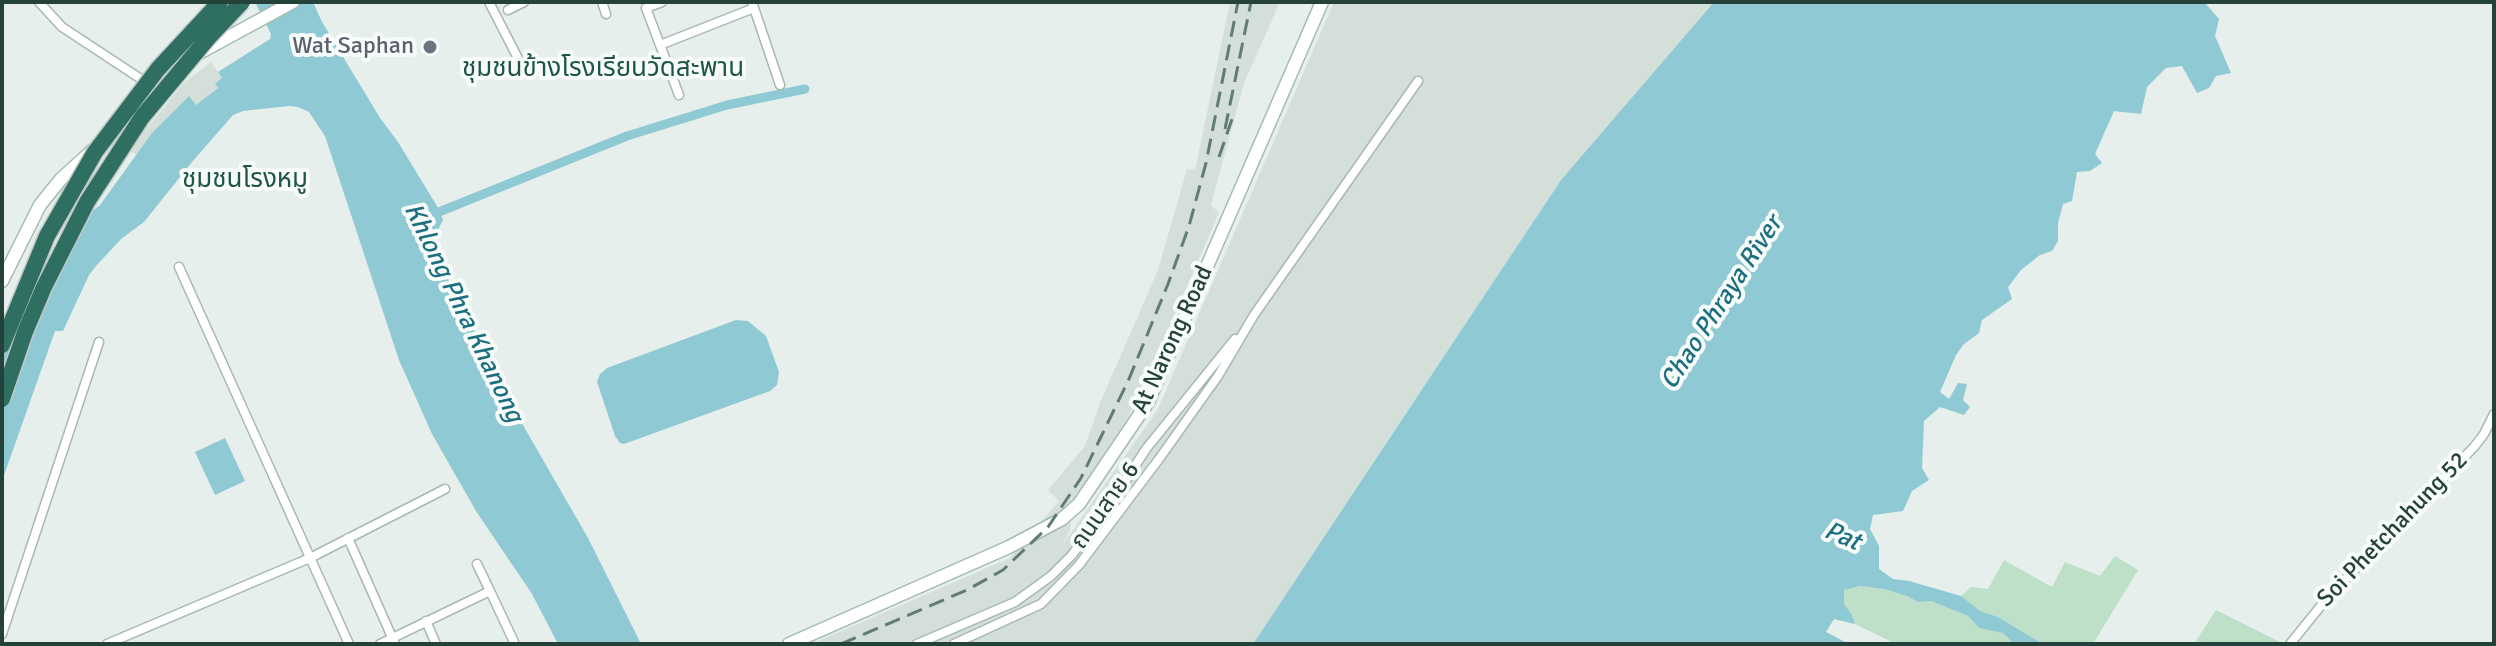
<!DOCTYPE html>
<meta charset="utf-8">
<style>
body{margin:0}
#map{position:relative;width:2496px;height:646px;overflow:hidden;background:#e6efeb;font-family:Signika,sans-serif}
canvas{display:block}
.frame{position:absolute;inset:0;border:4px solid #24423a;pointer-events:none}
</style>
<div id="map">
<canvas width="2496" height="646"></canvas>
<div class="frame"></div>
</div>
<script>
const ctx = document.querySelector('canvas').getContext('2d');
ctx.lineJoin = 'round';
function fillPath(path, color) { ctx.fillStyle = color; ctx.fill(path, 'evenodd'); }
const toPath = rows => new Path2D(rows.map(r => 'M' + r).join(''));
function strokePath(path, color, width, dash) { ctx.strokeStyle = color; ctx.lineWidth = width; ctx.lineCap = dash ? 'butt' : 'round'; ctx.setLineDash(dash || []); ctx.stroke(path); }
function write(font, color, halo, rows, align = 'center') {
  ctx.font = font + ' Signika,"Noto Sans Thai",sans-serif'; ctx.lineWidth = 8; ctx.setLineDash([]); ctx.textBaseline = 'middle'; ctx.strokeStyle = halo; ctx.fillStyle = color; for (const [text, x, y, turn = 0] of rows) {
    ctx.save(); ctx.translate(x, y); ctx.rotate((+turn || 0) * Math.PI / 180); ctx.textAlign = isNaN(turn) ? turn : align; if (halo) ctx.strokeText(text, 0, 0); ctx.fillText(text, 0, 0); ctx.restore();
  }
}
const built = toPath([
 [1230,2,1280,2,1244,83,1211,205,1219,213,1146,381,1128,417,1072,503,1070,530,1061,547,1158,409,1334,2,1714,2,1561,180,1253,644,811,644,1010,558,1059,501,1048,490,1085,446,1100,403,1158,270,1187,169,1195,170],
 [211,62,222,78,218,88,196,105,189,96,176,184,129,150,184,83]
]);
const green = toPath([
 [2115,556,2138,570,2093,644,2043,644,1998,617,1980,612,1961,596,1971,587,1988,589,2004,560,2052,587,2065,562,2100,576],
 [1860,586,1884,589,1907,596,1918,602,1931,601,1968,616,1979,628,2003,633,2014,644,1896,644,1855,624,1852,615,1844,604,1844,590],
 [2216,610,2280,642,2194,644]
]);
const water = toPath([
 [255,2,313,2,322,22,380,118,398,142,440,211,443,220,434,238,445,273,520,420,588,538,641,644,558,644,532,594,476,511,432,434,399,360,325,136,309,112,298,107,289,106,243,111,233,115,192,162,144,222,121,239,96,266,89,275,63,331,55,331,2,481,2,335,10,317,72,227,100,205,152,133,189,96,196,105,218,88,215,84,222,78,218,72,270,39,271,34],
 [1714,2,2207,2,2206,4,2219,19,2215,36,2231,73,2216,76,2209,88,2197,93,2182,66,2166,68,2147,87,2141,114,2114,111,2095,154,2102,163,2090,171,2077,172,2072,201,2063,204,2058,223,2058,241,2052,251,2040,255,2021,270,2008,287,2012,299,1982,320,1979,333,1964,344,1956,355,1940,392,1949,399,1958,383,1967,384,1963,400,1970,407,1964,415,1940,407,1924,421,1922,468,1929,480,1912,491,1903,511,1873,515,1870,529,1879,546,1879,569,1893,579,1909,581,1961,596,1980,611,1998,617,2043,644,2014,644,2003,633,1979,628,1968,616,1931,601,1918,602,1907,596,1884,589,1860,586,1844,590,1844,604,1852,615,1855,624,1834,619,1826,632,1849,644,1253,644,1561,180],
 [736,320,748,321,766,336,779,372,777,385,770,391,624,444,620,443,615,436,597,382,600,374,607,368],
 [225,438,245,481,215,495,195,452]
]);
const canal = toPath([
 [429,216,627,136,727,105,805,89]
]);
const street = toPath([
 [39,2,62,27,147,83],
 [489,2,525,72],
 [602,2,606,14],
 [662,2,646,8,679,95],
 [752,2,780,85],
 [508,10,524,2],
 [660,45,754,8],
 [179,267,349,644],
 [348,538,395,644],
 [477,564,490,591],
 [426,621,436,644],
 [2,634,99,342],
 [107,644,310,558,445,489],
 [380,644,490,591,514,642],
 [917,644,1015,602,1051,576,1071,556,1102,517,1146,449,1235,339],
 [954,644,1041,604,1079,565,1159,459,1218,376,1254,315,1418,81],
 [2290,644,2328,597,2474,447,2484,434,2494,414]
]);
const secondary = toPath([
 [201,52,293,2],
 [130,117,167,78],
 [2,281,40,205,61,179,93,150],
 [789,644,1009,547,1062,519,1079,504,1148,402,1322,2]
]);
const rail = toPath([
 [1225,129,1251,2],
 [1219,157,1232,119],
 [841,644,967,590,1003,570,1048,527,1081,478,1129,379,1168,284,1189,226,1206,163,1238,2]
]);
const highwayBridge = toPath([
 [2,345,47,236,95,152,158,69,220,2],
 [2,399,25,332,44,287,87,202,142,117,208,38,242,2]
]);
const markers = [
 [430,47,8,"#6b7280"]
];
const worshipNames = [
 ["Wat Saphan",414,47]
];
const streetNames = [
 ["At Narong Road",1173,340,-65],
 ["ถนนสาย 6",1106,506,-55],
 ["Soi Phetchahung 52",2393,530,-46]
];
const neighbourhoodNames = [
 ["ชุมชนข้างโรงเรียนวัดสะพาน",603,69],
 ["ชุมชนโรงหมู",245,180]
];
const waterNames = [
 ["Chao Phraya River",1722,303,-57],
 ["Khlong Phra Khanong",463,313,64],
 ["Pat",1842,537,23]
];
fillPath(built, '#d4dfda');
fillPath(green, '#bfe0c8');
fillPath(water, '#8ec9d4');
strokePath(canal, '#8ec9d4', 9);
strokePath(street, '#a8b8b2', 11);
strokePath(secondary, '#a4bbb3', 15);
strokePath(street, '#fff', 8);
strokePath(secondary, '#fff', 12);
strokePath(rail, '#5f7d75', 3, [16, 8]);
strokePath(highwayBridge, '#c2cac8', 19, []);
strokePath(highwayBridge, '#2f6f62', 16);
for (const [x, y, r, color] of markers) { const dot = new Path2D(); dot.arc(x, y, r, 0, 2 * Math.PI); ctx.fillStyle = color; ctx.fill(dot); strokePath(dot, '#f7fbf9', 3); }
write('24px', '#5b616d', '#f7fbf9', worshipNames, 'right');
write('24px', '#24423a', '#f7fbf9', streetNames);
write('26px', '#1f5548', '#f7fbf9', neighbourhoodNames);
write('italic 26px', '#1c6f80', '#f7fbf9', waterNames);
</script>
